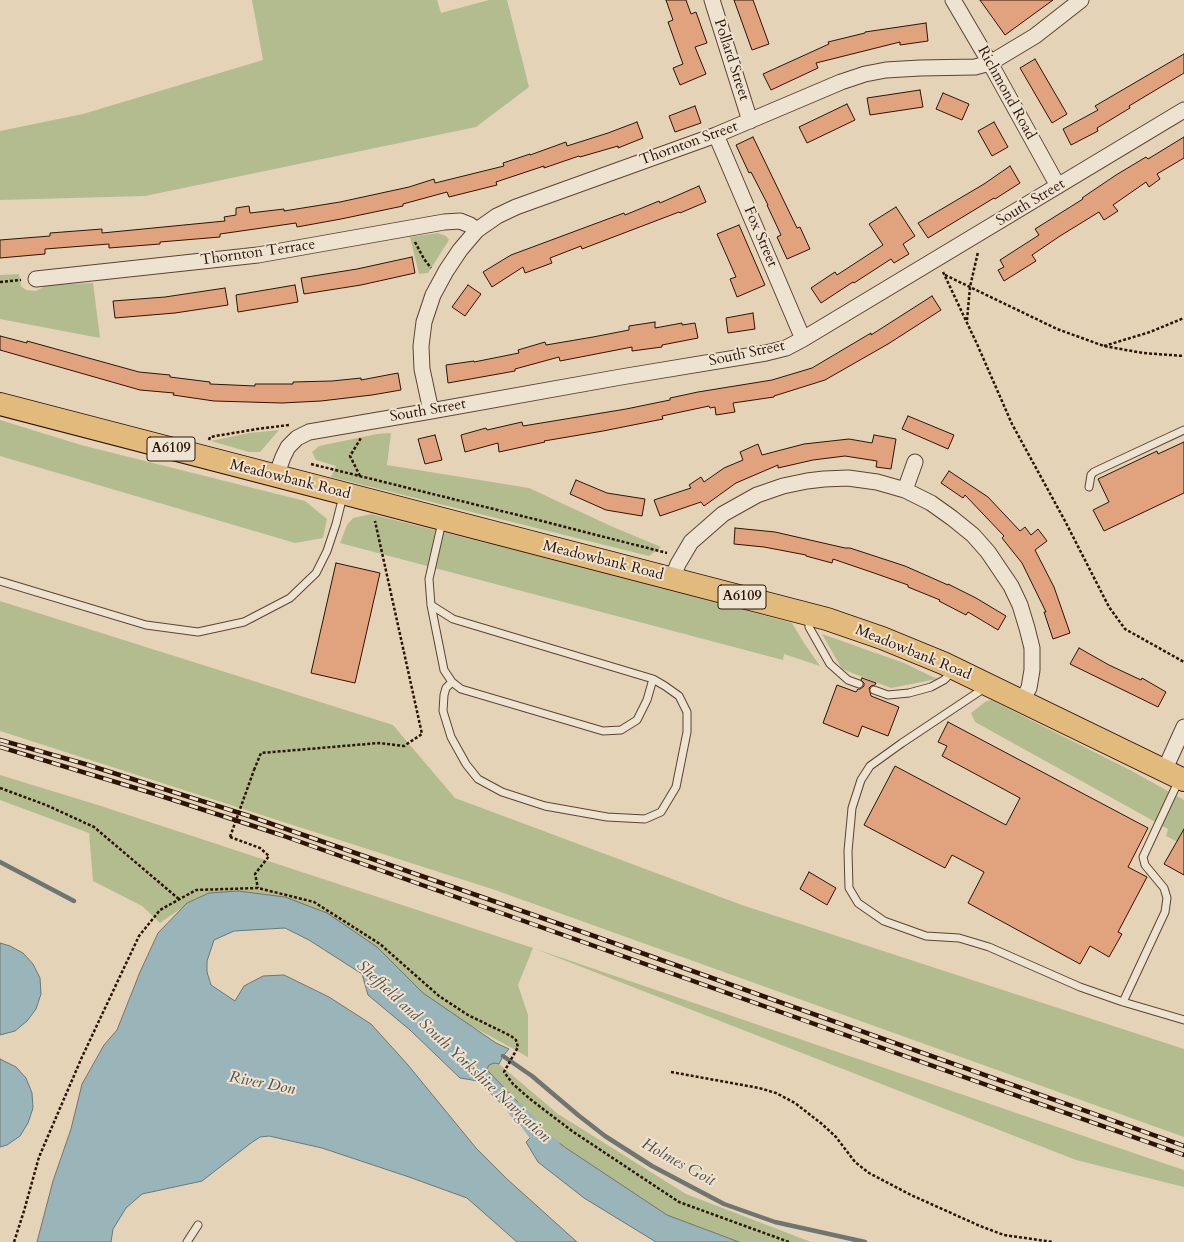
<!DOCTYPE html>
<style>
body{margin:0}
canvas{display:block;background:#e5d3b7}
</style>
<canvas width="1184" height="1242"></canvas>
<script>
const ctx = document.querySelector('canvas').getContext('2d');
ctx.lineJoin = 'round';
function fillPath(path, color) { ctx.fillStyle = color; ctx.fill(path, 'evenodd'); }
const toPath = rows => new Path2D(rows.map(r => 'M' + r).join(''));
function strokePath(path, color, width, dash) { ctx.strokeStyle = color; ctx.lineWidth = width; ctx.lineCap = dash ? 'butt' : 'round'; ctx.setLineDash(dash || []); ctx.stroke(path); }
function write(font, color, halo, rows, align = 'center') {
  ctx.font = font + ' Cardo,serif'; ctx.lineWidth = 4; ctx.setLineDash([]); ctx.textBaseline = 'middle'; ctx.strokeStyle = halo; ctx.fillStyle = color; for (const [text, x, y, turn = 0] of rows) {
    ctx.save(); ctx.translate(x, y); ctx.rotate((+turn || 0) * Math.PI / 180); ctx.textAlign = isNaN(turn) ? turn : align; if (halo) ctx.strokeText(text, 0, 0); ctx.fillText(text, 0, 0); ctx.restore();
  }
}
const green = toPath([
 [252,0,437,0,441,13,489,0,507,0,529,87,476,127,145,196,0,200,0,131,83,114,263,60],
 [438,233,446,236,449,240,428,273,419,274,410,237],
 [19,274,21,286,26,290,36,291,47,285,93,283,100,338,0,319,0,275],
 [0,420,81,445,305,501,327,519,323,538,295,543,0,456],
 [279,430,260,452,249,452,211,441,249,433],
 [391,433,387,465,529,488,613,527,661,547,649,556,331,477,336,466,316,460,312,452,319,446,377,434],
 [371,514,649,584,792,623,804,643,820,666,784,654,783,660,340,543,347,525,353,518],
 [0,601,393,725,455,798,742,905,1184,1049,1184,1137,495,890,0,731],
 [822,634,904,663,937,679,891,688,842,669],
 [991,700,1130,770,1184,800,1184,845,1166,836,1168,829,975,722,971,713,985,702],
 [0,775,101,806,533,948,1160,1162,1184,1170,1184,1187,1076,1160,533,948,518,985,528,1015,528,1057,446,1012,252,895,196,898,160,923,142,906,93,881,89,833,0,800],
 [494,1063,499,1064,558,1114,686,1194,811,1242,739,1242,667,1215,566,1148,547,1134,489,1072,487,1069,489,1065]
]);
const water = toPath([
 [238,891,285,897,327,913,377,947,423,993,496,1043,509,1049,503,1056,499,1064,494,1063,489,1065,487,1069,489,1072,536,1121,529,1129,521,1123,478,1081,460,1078,410,1030,368,995,362,974,309,940,285,928,234,931,214,940,207,961,207,972,211,985,235,1001,244,986,263,976,284,975,329,997,371,1024,408,1065,476,1148,507,1179,577,1242,517,1242,467,1198,409,1177,322,1148,269,1136,260,1137,251,1143,202,1181,142,1194,126,1208,113,1229,111,1242,37,1242,53,1181,71,1129,82,1084,104,1045,117,1030,140,972,158,933,187,903,209,893,238,891],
 [0,943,10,946,23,953,33,964,40,978,41,994,36,1009,27,1021,15,1031,0,1035,0,943],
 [0,1059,16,1067,26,1078,32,1093,33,1108,28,1123,20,1136,7,1145,0,1147,0,1059],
 [536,1132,547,1134,566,1148,667,1215,739,1242,656,1242,584,1198,538,1162,526,1142,536,1132]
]);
const stream = toPath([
 [0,862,74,901],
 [503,1056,532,1076,578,1115,605,1136,652,1166,724,1204,775,1222,865,1242]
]);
const canal = toPath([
 [516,1110,526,1120,539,1137,552,1146]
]);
const building = toPath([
 [666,0,686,0,691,14,696,12,707,43,695,47,706,74,680,85,673,68,683,64,668,22,673,20,666,0],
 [734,0,753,0,769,44,752,50,734,0],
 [980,0,1053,0,1005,35,980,0],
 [926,23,928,41,900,45,900,42,816,63,818,68,771,90,763,74,829,44,828,42,865,33,865,32,926,23],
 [1184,54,1184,73,1129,106,1130,108,1097,128,1098,131,1071,145,1063,129,1098,110,1095,106,1184,54],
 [1035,59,1067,114,1052,123,1020,68,1035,59],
 [920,90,923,107,870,115,867,98,920,90],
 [943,93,969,104,962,120,936,109,943,93],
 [847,104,855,120,807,143,799,127,847,104],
 [695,106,701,123,675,132,669,116,695,106],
 [637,122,643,138,618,148,618,146,580,157,579,156,544,168,544,166,496,182,497,185,449,197,447,192,403,204,403,206,341,219,297,227,296,223,248,230,220,234,220,237,160,242,160,244,109,248,109,244,45,249,45,254,0,258,0,240,50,236,50,233,102,229,102,233,225,221,224,217,236,215,236,208,249,206,250,213,284,209,284,211,340,202,409,187,434,179,435,183,504,166,503,163,530,154,530,155,566,142,567,146,608,133,637,122],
 [994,122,1008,147,992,156,978,131,994,122],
 [753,137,797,228,800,227,810,249,787,259,777,237,781,235,767,205,768,205,751,172,749,173,736,145,753,137],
 [1184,137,1184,158,1157,174,1160,179,1149,187,1146,182,1113,205,1118,211,1104,220,1099,212,1060,236,1032,255,1036,261,1004,281,998,270,1004,267,1000,260,1039,235,1035,229,1083,199,1082,198,1116,175,1146,157,1148,159,1184,137],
 [1010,166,1020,183,995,199,994,198,928,238,918,223,984,184,1010,166],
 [699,186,706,202,680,213,679,212,582,249,581,246,550,258,552,263,525,273,523,267,492,287,483,272,511,255,624,213,625,215,659,201,660,203,699,186],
 [896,207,915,236,903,244,909,254,894,263,891,259,854,283,853,282,821,303,811,288,835,272,837,275,883,245,869,224,896,207],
 [739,225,765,285,737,297,730,279,736,277,717,234,739,225],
 [412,257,415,273,361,285,304,294,301,278,357,269,412,257],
 [295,285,298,302,238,312,236,295,295,285],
 [468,285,481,294,465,316,452,307,468,285],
 [225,288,228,305,175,313,115,318,113,301,165,297,225,288],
 [932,296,941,310,888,344,825,380,774,396,774,397,733,403,735,412,716,415,715,407,710,408,709,406,662,416,663,419,603,431,544,441,545,442,499,452,498,443,465,452,461,435,486,428,487,430,522,422,523,426,626,409,670,400,670,398,698,392,772,380,812,368,871,333,871,335,932,296],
 [753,313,755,329,728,333,726,318,753,313],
 [655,322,655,328,682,323,682,325,695,323,698,338,662,345,662,347,632,351,632,347,560,361,559,357,515,369,515,371,448,383,446,365,474,361,474,362,519,353,518,350,545,342,546,345,593,337,629,330,629,326,655,322],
 [0,336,27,343,27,341,139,372,170,375,170,377,210,382,210,384,255,386,255,384,293,384,293,382,332,381,361,378,361,380,398,373,401,390,372,395,321,401,282,403,214,401,173,395,174,393,140,390,0,350,0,336],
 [908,416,954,435,948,449,902,429,908,416],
 [435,435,442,460,425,464,418,439,435,435],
 [874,435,896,439,891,469,876,467,877,461,845,456,813,460,778,468,778,465,736,483,704,506,701,502,660,516,654,500,691,488,689,485,701,477,704,482,724,468,743,460,740,452,758,444,762,455,804,444,849,439,872,443,874,435],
 [1184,442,1184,493,1104,531,1093,510,1109,502,1098,479,1157,451,1158,454,1184,442],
 [949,471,988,497,1020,531,1025,527,1031,535,1038,529,1047,541,1035,550,1054,587,1070,633,1053,639,1044,612,1046,612,1022,563,1002,538,1004,536,965,495,963,498,941,483,949,471],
 [576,480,607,493,645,499,642,516,606,510,570,494,576,480],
 [735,528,775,532,845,548,850,548,905,566,948,585,948,584,976,598,1006,616,998,630,968,612,966,615,939,601,940,600,908,587,908,585,874,573,833,559,832,563,806,556,806,555,764,547,734,544,735,528],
 [336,563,380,573,355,683,311,673,336,563],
 [1079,648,1109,665,1141,680,1142,678,1166,692,1158,707,1070,664,1079,648],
 [862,678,876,683,875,685,871,686,869,688,871,696,899,707,888,736,862,726,858,737,823,723,837,685,856,692,858,689,860,689,864,686,864,683,861,680,862,678],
 [948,722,1148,828,1128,867,1147,877,1118,932,1122,934,1109,957,1090,946,1080,964,968,903,984,872,952,855,945,868,864,825,895,766,1006,825,1020,798,942,756,947,746,938,742,948,722],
 [1184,829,1184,875,1164,864,1184,829],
 [809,872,836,888,827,905,800,889,809,872]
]);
const path = toPath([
 [415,242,424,259,431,268],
 [943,272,977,344,1012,424,1065,521,1109,607,1125,629,1184,662],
 [945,275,1057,329,1104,346,1143,353,1184,356],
 [0,282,21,280],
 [967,320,970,287,978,252],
 [1104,346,1150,332,1184,318],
 [209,440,210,437,257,429,289,425],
 [311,464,534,519,667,553],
 [360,476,350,456,361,438],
 [254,770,261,753,379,743,404,746,422,734,375,521],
 [0,788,46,805,94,827,180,900],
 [230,837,260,848,269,856,255,874,258,888],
 [671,1072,759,1088,776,1093,795,1103,822,1124,836,1137,855,1162,869,1173,911,1195,980,1226,1004,1235,1053,1242],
 [14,1242,24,1211,39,1157,82,1057,139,936,160,910,196,890,258,888,314,902,380,944,439,996,468,1015,511,1036,516,1040,518,1047,504,1072,513,1084,530,1099,572,1131,679,1202,789,1242]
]);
const service = toPath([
 [1089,487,1091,475,1094,472,1184,430],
 [442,522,429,579,431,605,444,670,452,682,461,689,603,731,621,730,637,720,647,700,653,679],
 [0,581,146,625,198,632,244,622,290,598,316,573,327,551,336,524,343,496],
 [431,605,453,619,653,679,665,686,679,696,687,712,687,732,676,787,661,812,645,819,607,817,545,806,502,792,478,779,466,764,451,737,443,711,444,695,446,688,452,682],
 [809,617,809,627,830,664,848,680,859,684],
 [986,687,902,743,870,766,861,780,852,808,848,851,849,888,858,903,884,921,926,936,959,938,989,947,1080,987,1123,1002,1184,1020],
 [874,690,888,695,909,693,931,687,944,680,952,672],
 [1123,1002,1165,912,1167,898,1164,888,1145,865,1143,857,1179,780],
 [187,1242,198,1225]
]);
const minor = toPath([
 [712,0,750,121],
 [953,0,990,63,1058,186],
 [716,135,803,339],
 [36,279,258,255,444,222,460,221,470,225,477,230],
 [431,411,422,369,421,346,424,322,433,295,446,271,460,250,477,230,497,216,516,207,716,135,841,82,865,74,886,70,920,68,975,67,990,63,1035,36,1081,0],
 [276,476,283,457,288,447,297,438,309,432,431,411,621,377,766,353,786,348,803,339,1184,110],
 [905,490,915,462],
 [672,579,678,564,691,542,723,514,757,495,783,486,807,481,824,479,848,478,877,482,905,490,931,503,952,518,973,535,988,552,1011,586,1020,605,1027,628,1032,648,1032,670,1029,688,1022,700],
 [1164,771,1184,727]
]);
const primary = toPath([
 [0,404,827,619,882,638,943,663,1184,780]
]);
const rail = toPath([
 [0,740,85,764,246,815,594,936,1184,1146],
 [0,747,155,794,281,835,1184,1155]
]);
const pathBridge = toPath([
 [230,837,254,770]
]);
const shields = [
 [171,449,48],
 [742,597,48]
];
const shieldNames = [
 ["A6109",171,449],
 ["A6109",742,597]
];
const streetNames = [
 ["Pollard Street",731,60,72],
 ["Richmond Road",1006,93,61],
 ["Thornton Street",689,144,-20],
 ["South Street",1031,203,-31],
 ["Fox Street",760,237,67],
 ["Thornton Terrace",258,253,-8],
 ["South Street",747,354,-12],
 ["South Street",428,411,-10],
 ["Meadowbank Road",290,480,14],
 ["Meadowbank Road",603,561,14],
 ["Meadowbank Road",913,653,22]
];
const waterNames = [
 ["Sheffield and South Yorkshire Navigation",453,1052,43],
 ["River Don",262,1084,11],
 ["Holmes Goit",678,1163,29]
];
fillPath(green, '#b3bc8f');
fillPath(water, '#9ab5b9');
strokePath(water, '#6e7572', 1);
strokePath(stream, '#6e7572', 4.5);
strokePath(canal, '#9ab5b9', 16);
fillPath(building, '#e0a37e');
strokePath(building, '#2d1407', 1);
strokePath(service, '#5b4433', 9);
strokePath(minor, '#5b4433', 17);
strokePath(primary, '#2d1407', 24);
strokePath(path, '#2d1407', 2.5, [3, 2]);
strokePath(service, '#eee2d0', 7);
strokePath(minor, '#eee2d0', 15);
strokePath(primary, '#e2ba7c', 22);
strokePath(rail, '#2d1407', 4.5);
strokePath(rail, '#eee2d0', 3, [9]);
strokePath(pathBridge, '#2d1407', 2.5, [3, 2]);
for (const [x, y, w] of shields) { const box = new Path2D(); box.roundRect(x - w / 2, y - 12, w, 24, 3); ctx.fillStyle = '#eee2d0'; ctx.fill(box); strokePath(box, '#2d1407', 1); }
write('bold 14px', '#2d1407', null, shieldNames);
write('15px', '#2d1407', '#eee2d0', streetNames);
write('italic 16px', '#534c45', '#eee2d0', waterNames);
</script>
